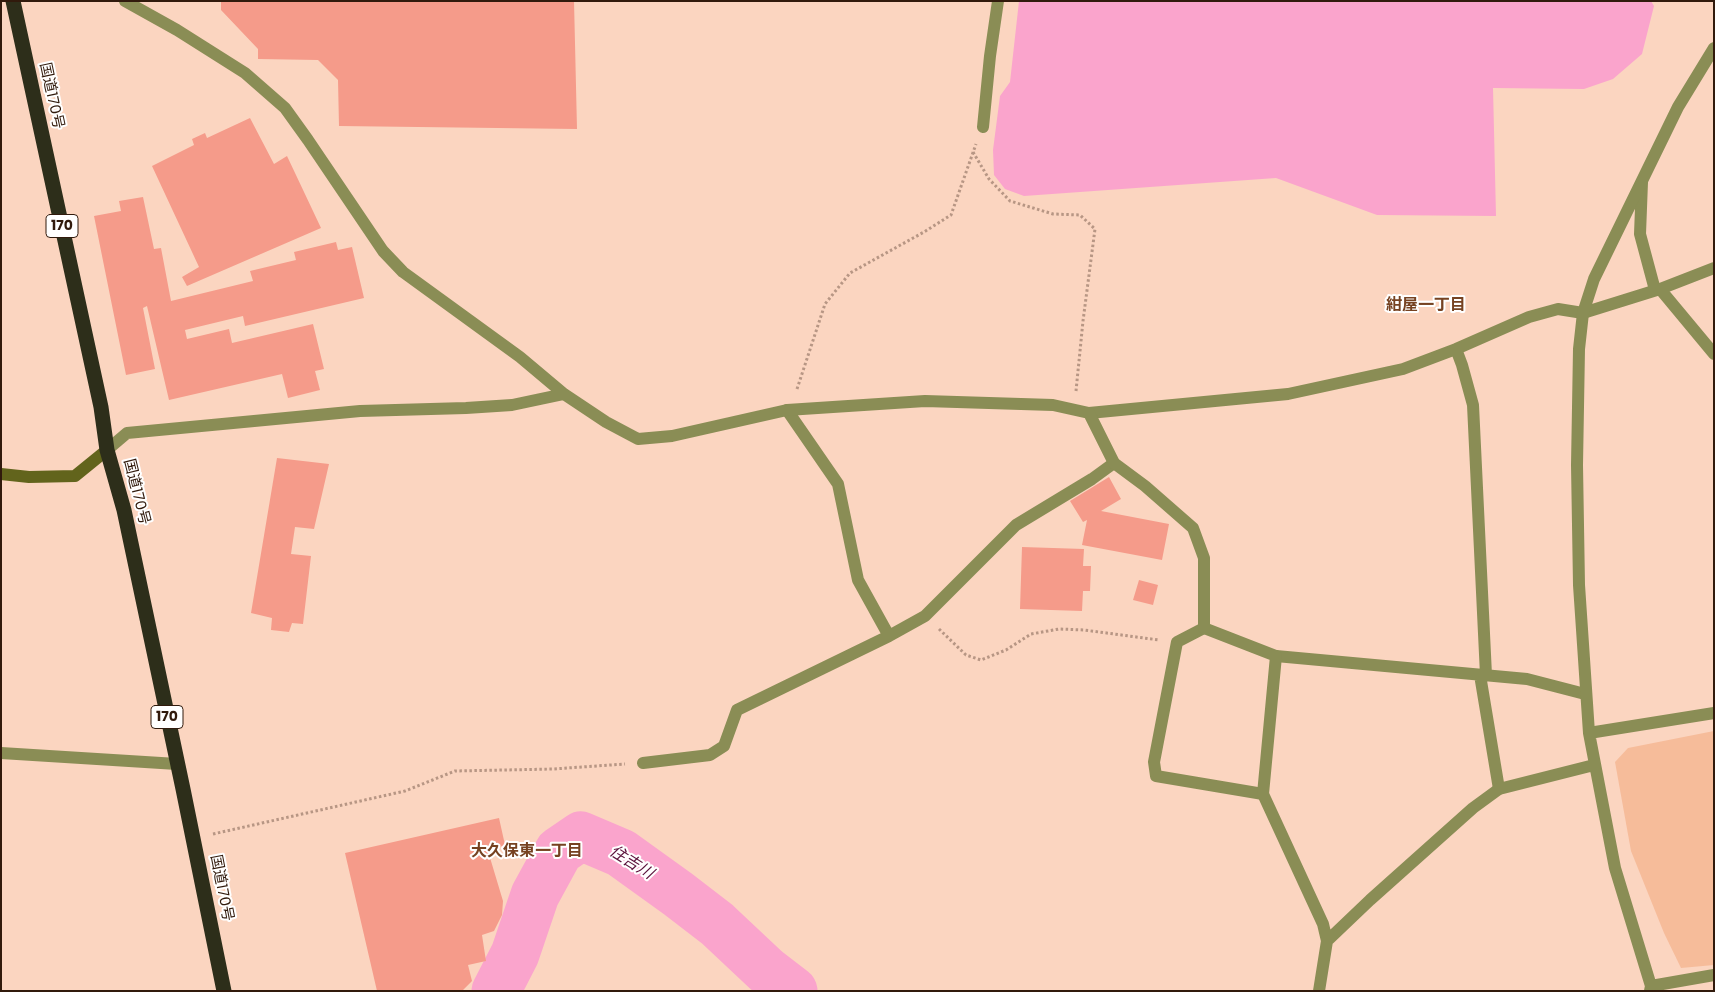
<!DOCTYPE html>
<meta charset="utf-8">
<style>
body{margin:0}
#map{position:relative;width:1715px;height:992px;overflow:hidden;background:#fbd5c0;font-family:Poppins,sans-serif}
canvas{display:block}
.frame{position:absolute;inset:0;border:2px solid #311a0c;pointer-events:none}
</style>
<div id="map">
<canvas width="1715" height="992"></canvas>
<div class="frame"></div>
</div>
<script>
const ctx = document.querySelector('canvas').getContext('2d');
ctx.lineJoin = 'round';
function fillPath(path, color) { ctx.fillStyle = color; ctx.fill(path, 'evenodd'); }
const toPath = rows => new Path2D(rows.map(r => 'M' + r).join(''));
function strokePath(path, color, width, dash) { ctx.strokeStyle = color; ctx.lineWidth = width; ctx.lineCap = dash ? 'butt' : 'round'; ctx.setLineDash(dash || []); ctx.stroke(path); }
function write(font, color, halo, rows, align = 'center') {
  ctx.font = font + ' Poppins,"Noto Sans JP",sans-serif'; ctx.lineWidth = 4; ctx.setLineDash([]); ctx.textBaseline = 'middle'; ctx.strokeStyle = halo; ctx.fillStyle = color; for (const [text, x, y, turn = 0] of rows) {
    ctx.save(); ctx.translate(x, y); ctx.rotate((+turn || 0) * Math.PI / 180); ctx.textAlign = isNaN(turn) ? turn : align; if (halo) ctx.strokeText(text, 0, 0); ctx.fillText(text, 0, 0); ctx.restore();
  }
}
const green = toPath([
 [1714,731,1714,965,1681,968,1664,933,1631,851,1615,762,1628,748]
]);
const water = toPath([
 [1019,1,1651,1,1654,6,1642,54,1613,79,1584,89,1493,88,1496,216,1377,215,1276,178,1024,196,1005,189,994,175,993,150,1000,96,1010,82]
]);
const river = toPath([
 [496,991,515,954,535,895,559,851,581,836,621,853,678,894,717,924,767,971,793,991]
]);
const building = toPath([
 [221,1,574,1,577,129,339,126,338,80,318,60,258,59,258,49,221,10],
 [250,118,274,164,287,156,321,228,187,286,182,277,199,267,152,166,194,145,192,139,205,133,207,138],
 [143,197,154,249,161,248,171,301,253,281,250,271,296,260,294,252,336,242,338,250,352,247,364,298,245,326,243,316,185,330,187,339,229,329,232,343,313,324,324,369,315,371,320,390,288,398,282,374,169,400,147,306,143,308,155,369,126,375,94,216,121,211,119,201],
 [277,458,329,464,314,529,295,527,291,554,311,556,303,624,292,623,289,632,271,630,272,618,251,613],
 [1109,477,1121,499,1101,511,1169,524,1162,560,1082,545,1087,520,1083,522,1070,501],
 [1022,547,1084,549,1083,566,1091,566,1090,591,1083,591,1082,611,1020,609],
 [1139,580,1158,585,1153,605,1133,600],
 [499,818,505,845,488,851,503,901,502,915,494,931,482,935,486,961,468,965,472,981,463,990,377,991,345,853]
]);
const path = toPath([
 [973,152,989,179,1010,201,1053,214,1080,215,1095,229,1083,321,1076,391],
 [797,389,825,304,850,273,924,232,951,215,976,144],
 [939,629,966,655,981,660,1006,650,1031,634,1059,629,1084,630,1159,640],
 [213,834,405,791,455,771,553,769,625,764]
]);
const lane = toPath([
 [1642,182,1640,234,1655,290],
 [1660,289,1714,354],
 [1456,349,1462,365,1473,405,1486,675],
 [787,410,838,484,858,580,889,636],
 [1089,413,1288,394,1403,369,1456,349,1529,317,1558,309,1583,313,1660,289,1714,268],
 [1204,628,1177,642,1154,762,1156,776,1263,794],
 [1276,656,1527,679,1585,694],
 [1480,675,1499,789],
 [643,763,710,755,724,746,737,710,889,636,925,616,1016,525,1092,479,1114,463]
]);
const street = toPath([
 [125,1,177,30,245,73,285,108,308,140,383,251,403,272,520,357,564,394,606,422,638,439,672,436,787,410,925,401,1053,405,1089,413,1114,463,1145,486,1193,528,1204,558,1204,628,1276,656,1263,794,1323,924,1327,941,1319,991],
 [983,127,990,56,998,1],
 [107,450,127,433,360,411,466,408,512,405,564,394],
 [1589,733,1714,713],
 [1,753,177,764],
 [1327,941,1370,900,1473,808,1499,789,1594,765],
 [1651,986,1714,975],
 [1650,991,1651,986,1615,868,1589,733,1579,585,1577,465,1579,349,1583,313,1594,279,1678,107,1714,48]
]);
const secondary = toPath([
 [1,474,29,477,75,476,107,450]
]);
const highway = toPath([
 [13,1,101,407,107,450,124,510,183,789,224,991]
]);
const shields = [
 [62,226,32],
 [167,717,32]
];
const shieldNames = [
 ["170",62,226],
 ["170",167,717]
];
const streetNames = [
 ["国道170号",51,96,78],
 ["国道170号",136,492,76],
 ["国道170号",221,888,79]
];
const neighbourhoodNames = [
 ["紺屋一丁目",1426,306],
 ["大久保東一丁目",527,852]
];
const waterNames = [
 ["住吉川",631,863,32]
];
fillPath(green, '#f6bc9a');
fillPath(water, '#faa4cc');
strokePath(river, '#faa4cc', 49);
fillPath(building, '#f59b8a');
strokePath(path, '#b79684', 3, [2.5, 2.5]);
strokePath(lane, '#8a8d55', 12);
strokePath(street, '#8a8d55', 12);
strokePath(secondary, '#62641c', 12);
strokePath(highway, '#2d2e1a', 15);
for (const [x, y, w] of shields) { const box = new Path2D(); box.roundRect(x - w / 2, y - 11.5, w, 23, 4); ctx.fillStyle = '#fff'; ctx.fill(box); strokePath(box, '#311a0c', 1); }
write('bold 14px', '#311a0c', null, shieldNames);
write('15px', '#311a0c', '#fff', streetNames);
write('bold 16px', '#764221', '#fff', neighbourhoodNames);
write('italic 16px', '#5b113b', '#fff', waterNames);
</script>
